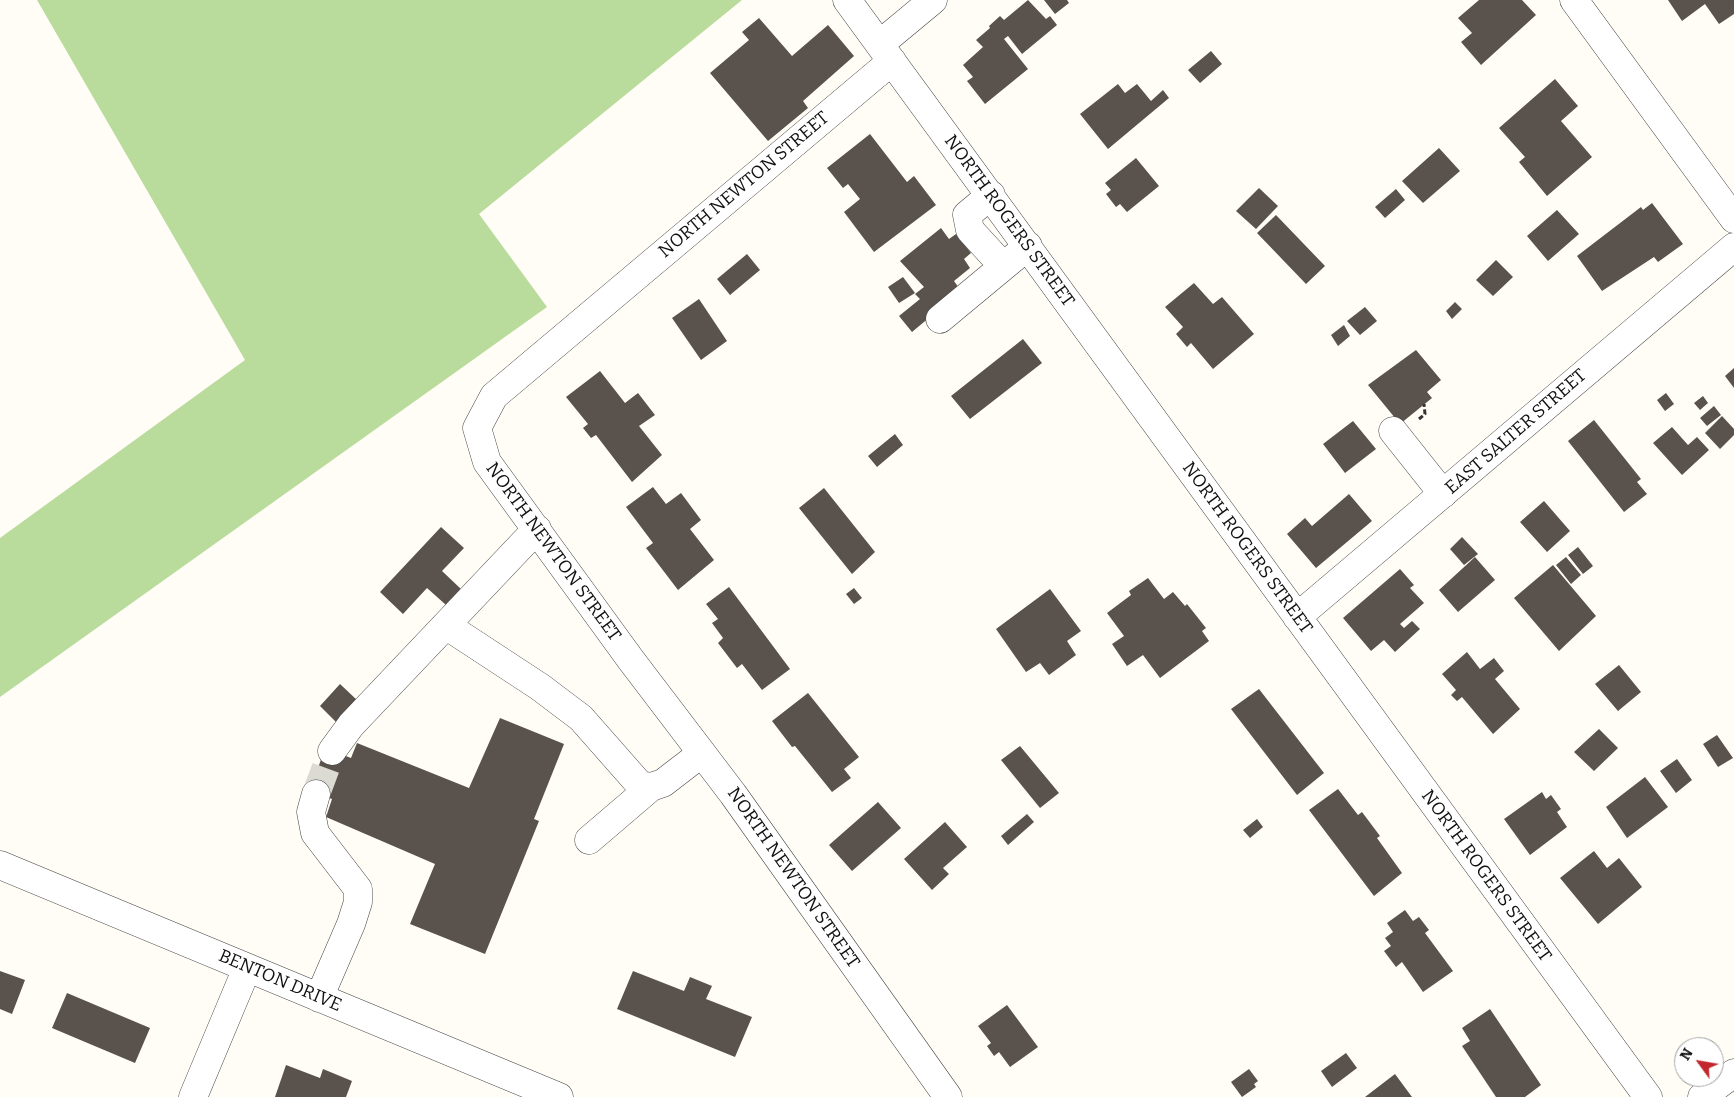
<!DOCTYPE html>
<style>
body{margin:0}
#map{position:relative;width:1734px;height:1097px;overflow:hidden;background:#fffdf5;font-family:Bitter,serif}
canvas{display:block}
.north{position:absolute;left:1674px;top:1037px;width:50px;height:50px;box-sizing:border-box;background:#fff;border:1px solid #a0a0a0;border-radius:50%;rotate:302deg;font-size:14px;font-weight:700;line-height:20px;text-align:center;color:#111}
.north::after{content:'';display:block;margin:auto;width:18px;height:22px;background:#c4262e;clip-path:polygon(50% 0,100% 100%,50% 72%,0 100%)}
</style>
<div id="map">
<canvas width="1734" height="1097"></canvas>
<div class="north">N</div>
</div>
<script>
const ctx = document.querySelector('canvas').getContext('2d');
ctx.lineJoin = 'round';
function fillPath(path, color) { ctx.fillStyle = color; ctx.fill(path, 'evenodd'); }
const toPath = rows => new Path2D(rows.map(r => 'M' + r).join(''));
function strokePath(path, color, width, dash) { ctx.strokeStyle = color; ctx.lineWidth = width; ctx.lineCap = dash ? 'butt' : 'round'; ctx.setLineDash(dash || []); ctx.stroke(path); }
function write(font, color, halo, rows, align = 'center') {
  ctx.font = font + ' Bitter,serif'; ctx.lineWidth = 5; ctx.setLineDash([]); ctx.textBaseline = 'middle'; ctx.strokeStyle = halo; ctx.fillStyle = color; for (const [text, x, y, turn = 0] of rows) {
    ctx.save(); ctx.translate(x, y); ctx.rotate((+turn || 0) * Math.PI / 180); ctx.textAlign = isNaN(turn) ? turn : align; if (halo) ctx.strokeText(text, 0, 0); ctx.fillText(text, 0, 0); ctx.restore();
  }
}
const forest = toPath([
 [37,0,742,0,479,214,547,307,0,697,0,538,245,360]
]);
const building = toPath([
 [1028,0,1046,19,1050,16,1057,25,1022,54,1008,36,1004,39,1028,69,985,104,967,81,973,77,963,65,983,47,976,40,990,28,989,26,1000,16,1004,20],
 [1044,0,1067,0,1069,3,1055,14],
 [1479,0,1522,0,1536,15,1481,65,1461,42,1472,33,1458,18],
 [1668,0,1734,0,1734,14,1719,24,1705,4,1682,21],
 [759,18,792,56,828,25,854,56,803,101,808,108,768,141,710,73,749,40,742,32],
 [1211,51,1222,64,1200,83,1188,70],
 [1555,79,1578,106,1561,121,1592,157,1547,196,1519,162,1525,157,1499,128],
 [1118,84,1125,93,1137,84,1151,101,1163,90,1169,98,1108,149,1080,114],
 [870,134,907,182,914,176,936,205,874,252,844,212,860,199,848,184,843,188,827,168],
 [1439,148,1460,171,1423,203,1402,181],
 [1136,158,1159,186,1127,212,1120,204,1116,207,1106,194,1111,190,1105,183],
 [1259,188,1278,206,1256,229,1236,211],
 [1396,189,1405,200,1385,218,1375,207],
 [1652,203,1683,244,1658,262,1654,257,1602,291,1577,256,1641,207,1643,210],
 [1557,210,1579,234,1548,261,1527,236],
 [1276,215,1325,266,1306,284,1257,233],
 [941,228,949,239,956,234,971,253,964,259,970,268,954,281,961,291,912,332,899,316,920,299,915,294,924,287,900,261],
 [747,254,760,270,730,295,717,279],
 [1496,260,1513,277,1493,296,1476,280],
 [903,277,915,293,899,303,888,287],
 [1194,283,1213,304,1222,297,1254,334,1213,369,1191,343,1187,347,1176,334,1183,327,1165,307],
 [699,299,727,341,701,360,672,318],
 [1455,302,1462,309,1452,319,1446,311],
 [1365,307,1377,321,1360,335,1347,321],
 [1344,325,1350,336,1338,346,1331,335],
 [1023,339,1042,363,970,419,951,396],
 [1416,350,1441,380,1427,392,1432,398,1400,424,1368,385],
 [1734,368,1734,388,1725,376],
 [600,371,625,403,638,393,655,415,639,426,662,455,632,482,596,435,591,438,583,428,588,424,566,397],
 [1666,393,1674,404,1665,411,1657,400],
 [1703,396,1708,403,1700,410,1694,403],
 [1714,406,1721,415,1707,426,1700,418],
 [1722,416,1734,429,1734,435,1720,449,1705,433],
 [1594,420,1641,479,1637,482,1647,494,1624,512,1568,441],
 [1353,421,1376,449,1345,473,1323,444],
 [1672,427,1688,445,1697,437,1709,450,1682,475,1653,443],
 [895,434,903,445,877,467,868,456],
 [653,487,666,504,681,493,701,520,690,529,714,560,678,590,646,548,653,543,626,507],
 [824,488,875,552,852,574,799,508],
 [1349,494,1372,521,1316,568,1287,534,1305,518,1312,526],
 [1544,501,1570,531,1547,552,1520,522],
 [441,527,464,548,442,571,461,589,446,605,427,588,403,614,380,592],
 [1462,537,1478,554,1464,565,1450,549],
 [1578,547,1593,566,1583,574,1568,555],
 [1475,557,1495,580,1458,612,1439,590],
 [1566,557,1581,575,1571,584,1556,565],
 [1553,565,1596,616,1559,651,1514,598],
 [1400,569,1414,585,1410,588,1424,603,1400,624,1404,628,1412,621,1420,629,1395,652,1384,640,1371,651,1343,618],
 [1148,578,1164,599,1173,592,1185,606,1187,604,1206,628,1202,631,1209,641,1160,678,1143,655,1127,666,1112,644,1124,636,1107,613,1131,595,1129,591],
 [729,587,790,669,762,690,742,664,737,668,718,643,723,638,712,623,718,619,706,604],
 [854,588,862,598,854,604,846,594],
 [1050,589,1081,631,1067,641,1076,655,1049,675,1040,663,1026,672,996,629],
 [1467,652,1480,669,1494,658,1504,671,1495,679,1520,709,1493,734,1462,697,1457,701,1451,695,1456,690,1442,674],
 [1619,665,1641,692,1618,711,1595,684],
 [340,684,358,701,337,723,320,706],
 [1259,689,1324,773,1297,795,1231,709],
 [808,693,859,757,844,769,851,778,832,792,795,746,792,747,772,721],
 [500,718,564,744,534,819,539,821,485,954,410,924,435,864,326,817,332,799,310,791,325,748,351,758,357,743,469,788],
 [1599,729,1618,748,1594,771,1574,752],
 [1717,735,1733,758,1718,767,1703,744],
 [1020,746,1059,793,1040,808,1001,760],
 [1677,759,1692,780,1676,793,1660,771],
 [1645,777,1668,807,1627,838,1606,807],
 [1338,789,1358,815,1362,812,1380,836,1377,838,1402,873,1374,896,1309,810],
 [1542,792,1546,799,1551,795,1561,809,1557,812,1567,827,1530,855,1504,819],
 [878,802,901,828,852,871,829,845],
 [1027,814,1034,822,1008,845,1001,836],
 [1257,819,1263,827,1250,838,1243,830],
 [945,822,967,847,943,868,949,874,932,890,904,859],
 [1594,851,1607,868,1619,858,1642,887,1598,924,1560,878],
 [1405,910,1413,921,1419,917,1429,930,1425,933,1453,971,1423,992,1402,962,1396,967,1384,951,1391,946,1385,938,1393,932,1387,923],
 [0,971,25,980,12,1014,0,1009],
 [633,971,684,991,690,977,712,986,706,999,752,1017,735,1057,617,1009],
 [67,993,150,1028,135,1063,52,1028],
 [1007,1005,1038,1047,1010,1067,999,1052,994,1056,987,1046,991,1043,978,1026],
 [1490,1009,1541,1085,1525,1097,1496,1097,1462,1046,1470,1041,1462,1028],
 [1346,1053,1357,1068,1332,1087,1321,1071],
 [286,1065,320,1078,323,1069,352,1081,346,1097,275,1097],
 [1249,1069,1258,1081,1254,1084,1256,1087,1242,1097,1231,1082],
 [1395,1074,1412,1097,1365,1097]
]);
const minorTunnel = toPath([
 [316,794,332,751]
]);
const path = toPath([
 [1419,419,1425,414,1424,404]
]);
const minor = toPath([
 [847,0,1648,1097],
 [1574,0,1734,219],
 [880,44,933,0],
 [892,61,494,396,477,428,487,462,631,660,733,794,948,1097],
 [991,195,967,215,970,230,1003,266],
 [940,319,1028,246],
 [1393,431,1443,494],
 [1297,617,1734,247],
 [447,626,540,687,581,718,640,785,651,787,663,783,702,753],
 [332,751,351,725,537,529],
 [316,794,311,812,315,833,358,889,358,902,351,924,319,998],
 [589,840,651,787],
 [0,865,559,1097],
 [193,1097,247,968],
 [1702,1097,1734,1073]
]);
const streetNames = [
 ["NORTH NEWTON STREET",744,185,-40],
 ["NORTH ROGERS STREET",1009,221,54],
 ["EAST SALTER STREET",1516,432,-41],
 ["NORTH ROGERS STREET",1247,548,54],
 ["NORTH NEWTON STREET",553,552,54],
 ["NORTH ROGERS STREET",1486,876,54],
 ["NORTH NEWTON STREET",793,878,55],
 ["BENTON DRIVE",280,981,23]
];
fillPath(forest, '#b9dc9c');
fillPath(building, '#5a524d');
strokePath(minorTunnel, '#dbdad3', 28, [28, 14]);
strokePath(minor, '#444', 29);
strokePath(path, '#333', 3, [5, 2.5]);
strokePath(minor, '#fff', 28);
write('18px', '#111', '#fff', streetNames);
</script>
